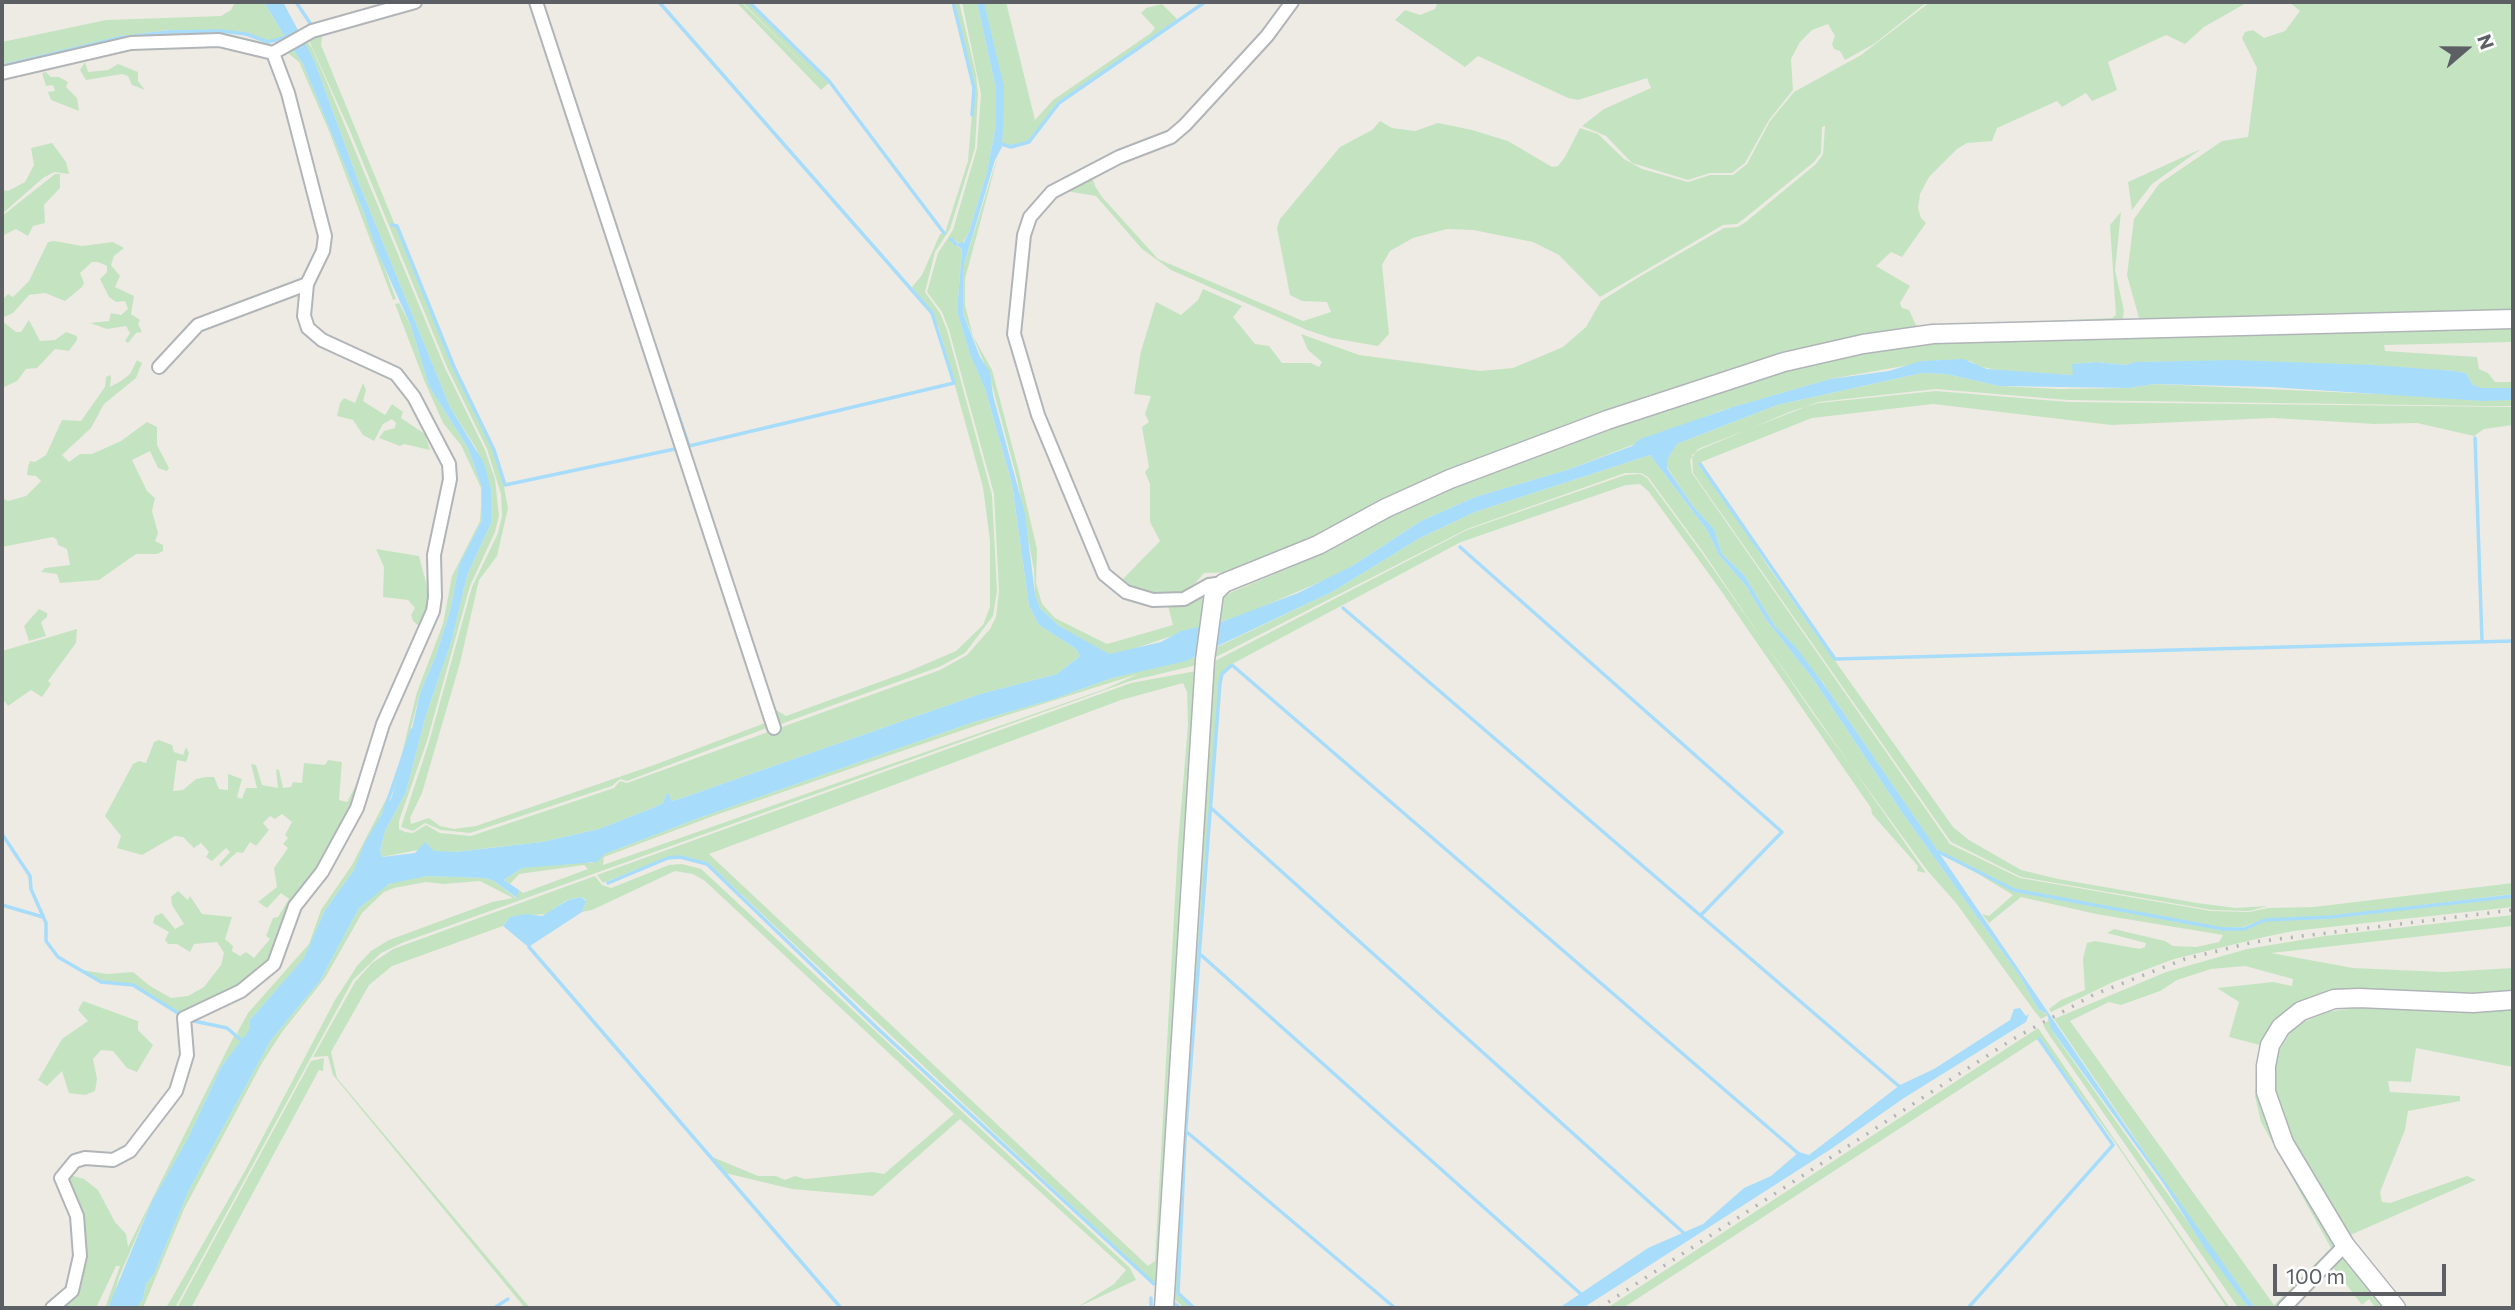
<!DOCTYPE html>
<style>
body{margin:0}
#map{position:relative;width:2515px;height:1310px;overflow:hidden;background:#eeebe4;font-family:Commissioner,sans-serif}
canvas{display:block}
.frame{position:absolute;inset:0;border:4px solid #5c6064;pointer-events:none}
.north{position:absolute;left:2431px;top:14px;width:70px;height:70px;-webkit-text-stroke:5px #fff;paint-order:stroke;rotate:70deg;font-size:19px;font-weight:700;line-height:28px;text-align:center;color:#5c6064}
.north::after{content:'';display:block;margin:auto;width:24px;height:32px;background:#5c6064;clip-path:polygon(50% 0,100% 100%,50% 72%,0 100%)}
.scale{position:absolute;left:2273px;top:1264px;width:173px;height:32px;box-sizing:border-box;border:4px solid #5c6064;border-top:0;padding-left:9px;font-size:21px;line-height:24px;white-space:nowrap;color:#5c6064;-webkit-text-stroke:5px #fff;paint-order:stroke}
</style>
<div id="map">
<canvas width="2515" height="1310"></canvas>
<div class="frame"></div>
<div class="north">N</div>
<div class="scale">100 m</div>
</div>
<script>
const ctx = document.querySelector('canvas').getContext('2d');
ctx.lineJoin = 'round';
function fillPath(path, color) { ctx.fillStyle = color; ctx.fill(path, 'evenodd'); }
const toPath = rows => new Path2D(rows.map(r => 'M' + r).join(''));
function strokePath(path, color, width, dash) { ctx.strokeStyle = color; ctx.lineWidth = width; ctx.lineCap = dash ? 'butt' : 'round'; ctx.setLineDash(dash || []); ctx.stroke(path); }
const green = toPath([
 [235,2,264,2,285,37,285,42,277,48,234,40,123,40,168,33,223,33,275,45,283,39,268,41,247,33,221,30,167,30,119,37,2,64,2,42,106,20,221,16,231,10],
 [736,2,741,2,824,84,742,2,747,2,829,83,821,90],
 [953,2,959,2,976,74,978,94,975,148,950,229,935,252,925,292,940,313,947,330,992,495,997,591,993,616,965,653,939,667,778,725,771,707,786,716,907,672,956,651,983,625,990,607,990,541,983,487,939,328,931,311,912,287,922,275,940,234,945,233,968,161,974,88],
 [962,2,977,2,996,89,996,125,987,172,969,232,961,245,953,239,950,240,962,250,957,311,970,353,985,389,1012,484,1029,606,1039,625,1076,649,1080,656,1057,674,980,694,679,799,671,801,666,794,663,803,655,807,599,829,542,842,455,852,434,852,428,848,382,857,380,851,385,831,406,792,426,715,452,640,467,576,491,523,491,489,476,448,450,407,360,186,315,62,302,41,306,39,312,48,326,80,445,368,485,450,495,479,499,516,495,532,470,586,427,741,399,821,399,829,405,832,413,833,426,825,440,833,471,836,614,788,620,781,627,783,940,670,967,655,990,629,996,617,999,591,994,494,949,330,942,312,927,292,938,253,953,230,977,148,981,94],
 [984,2,1006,2,1035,120,1053,100,1151,33,1155,28,1141,13,1146,8,1162,4,1179,21,1058,102,1029,141,1011,147,1002,143,1004,101],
 [1438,2,1927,2,1874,44,1845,60,1840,51,1834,49,1832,44,1835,36,1828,24,1812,30,1800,42,1791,59,1793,90,1769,120,1745,163,1732,173,1710,173,1688,180,1632,163,1606,136,1582,126,1604,109,1651,88,1647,78,1578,100,1568,98,1478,56,1465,67,1395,20,1405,10,1420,15,1435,9],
 [1930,2,2248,2,2204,27,2185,44,2166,35,2108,62,2117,90,2092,101,2086,93,2062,107,2057,101,1997,128,1992,141,1967,143,1957,149,1929,177,1920,194,1918,208,1921,218,1926,223,1902,257,1891,252,1876,266,1910,286,1900,303,1902,308,1909,310,1917,327,2112,318,2116,315,2110,225,2121,212,2115,270,2124,311,2122,324,1863,340,1373,510,1238,572,1204,573,1187,593,1167,597,1135,591,1120,582,1160,541,1150,522,1150,484,1145,472,1149,467,1142,427,1149,422,1145,414,1151,396,1134,394,1141,351,1156,302,1181,315,1198,300,1203,289,1242,306,1233,317,1255,344,1269,346,1282,363,1311,363,1319,367,1322,362,1308,350,1301,334,1359,355,1480,371,1513,368,1563,347,1586,327,1601,301,1639,277,1724,228,1738,227,1747,221,1816,164,1823,154,1825,126,1822,127,1821,153,1814,162,1745,218,1737,224,1723,225,1600,297,1559,255,1533,242,1473,230,1447,229,1413,238,1390,251,1382,265,1389,334,1378,346,1331,338,1307,330,1171,270,1142,249,1096,196,1060,190,1091,173,1095,186,1102,197,1158,259,1303,321,1331,312,1327,302,1302,301,1290,295,1277,228,1280,219,1340,147,1372,130,1380,121,1392,128,1415,131,1438,123,1472,130,1508,141,1552,167,1558,166,1565,157,1580,128,1598,134,1624,159,1642,169,1688,182,1710,175,1733,175,1747,164,1770,121,1794,92,1861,55],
 [2289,2,2513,2,2513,316,2141,325,2127,275,2134,219,2159,184,2222,141,2248,137,2257,68,2242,38,2245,32,2253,30,2264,38,2285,31,2300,11],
 [323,31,321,45,395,225,392,225,396,227,453,367,500,465,508,508,497,556,479,580,460,663,422,793,410,818,411,824,429,818,440,826,454,829,476,826,654,765,765,723,768,712,772,726,627,781,620,779,612,786,470,833,441,830,425,823,413,831,401,827,429,742,472,587,498,533,502,516,501,494,487,449,447,367,350,131,307,36],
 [287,48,295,52,303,64,364,213,396,299,393,300,329,131,299,62,284,50],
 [85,62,88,72,108,70,118,64,138,72,138,81,145,90,132,85,128,76,122,74,86,80,80,70],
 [46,72,51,77,59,77,68,82,66,87,77,98,79,111,51,100,48,92,55,91,53,85,46,86,42,73],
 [52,143,66,162,69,174,54,172,43,178,2,214,2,190,8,191,25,182,34,165,31,148],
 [2201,149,2152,184,2132,210,2128,182],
 [999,152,965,279,965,305,973,336,992,370,1018,468,1037,549,1036,583,1042,604,1055,618,1107,644,1173,625,1167,602,1210,587,1199,627,1118,654,1109,654,1094,649,1059,626,1040,608,1035,594,1034,570,1017,479,990,377,963,313,964,265],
 [55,174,60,174,60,188,44,205,45,223,33,226,28,236,16,229,2,236,2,216],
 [54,241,82,246,113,242,124,248,114,256,111,265,120,276,115,287,134,296,131,314,140,320,138,324,142,332,136,333,128,343,125,341,130,333,126,326,107,329,90,323,109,321,111,313,121,315,128,309,125,301,116,302,109,297,100,279,107,272,107,266,98,262,92,262,80,273,84,283,82,287,65,301,45,293,29,295,13,313,2,318,2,300,8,294,13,297,29,281,48,242],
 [399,303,411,326,429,386,468,448,482,488,483,507,482,520,459,565,450,611,436,655,420,693,396,785,354,870,325,910,304,959,250,1020,251,1029,221,1067,188,1138,152,1201,119,1277,112,1303,105,1308,120,1266,116,1266,96,1308,55,1308,69,1296,82,1235,63,1186,70,1175,84,1179,98,1190,115,1222,126,1234,128,1247,235,1034,239,1037,237,1033,248,1013,309,944,321,910,352,865,395,782,417,692,443,624,452,576,480,521,481,507,481,488,475,475,461,445,443,423,424,380,395,304],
 [29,320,40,341,55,340,66,332,77,336,77,340,69,351,55,349,37,368,26,369,17,381,2,388,2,321,16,332,21,332],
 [2513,327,2513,342,2384,345,2385,351,2477,357,2479,369,2488,373,2495,382,2513,382,2513,388,2482,388,2473,385,2466,373,2455,371,2232,361,2134,362,2126,365,2096,362,2073,364,2073,375,2005,372,1978,366,1970,361,1938,360,1830,379,1720,411,1570,469,1475,497,1421,521,1341,573,1248,613,1214,624,1221,599,1225,595,1296,565,1416,502,1484,472,1780,369,1910,342],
 [137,360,142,363,136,378,104,404,91,428,62,455,69,462,80,454,92,454,121,441,147,422,157,427,157,445,169,468,167,471,158,468,150,451,132,460,147,491,155,498,152,511,158,533,155,541,163,545,163,551,157,554,136,554,99,580,60,583,57,574,41,572,45,568,70,565,67,549,58,545,57,540,53,537,2,547,2,498,8,501,26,496,41,481,36,476,27,475,28,467,30,461,35,462,46,455,62,420,81,421,105,387,106,377,110,375,111,377,110,387,121,381,130,374],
 [1922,373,1946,374,1999,386,2059,389,2129,388,2154,384,2513,400,2513,406,2482,406,2068,400,1936,389,1818,402,1698,449,1690,460,1692,473,1950,844,2020,878,2211,911,2249,912,2268,908,2314,907,2513,883,2513,894,2331,916,2265,919,2243,927,2224,928,2014,889,1937,850,1824,684,1775,626,1744,575,1722,554,1714,529,1693,506,1667,467,1667,460,1677,444,1777,405],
 [363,383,366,390,363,401,385,415,392,404,403,412,401,418,425,434,430,450,404,444,400,446,379,438,384,431,395,428,396,423,392,419,383,424,374,441,363,435,353,420,337,416,340,403,344,398,355,403],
 [1936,391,2068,402,2513,407,2513,425,2484,429,2474,436,2417,423,2375,424,2273,418,2111,425,1933,404,1812,418,1701,462,1767,565,1953,827,1969,840,2021,870,2058,879,2197,903,2236,908,2268,906,2249,911,2212,910,2021,877,1951,842,1693,473,1692,455,1699,450,1792,411,1818,403],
 [1650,455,1707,530,1719,555,1746,586,1767,621,1813,679,1903,814,2021,978,2038,1009,2048,1015,2041,1019,2035,1012,1956,903,1926,869,1814,715,1703,552,1648,477,1641,473,1625,473,1467,529,1214,658,1211,650,1332,592,1420,538,1475,512],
 [1640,474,1647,478,1702,553,1926,873,1917,871,1918,866,1872,814,1871,808,1717,585,1649,492,1640,484,1626,485,1461,542,1232,664,1222,674,1219,683,1185,1140,1178,1293,1193,1308,1184,1308,1175,1300,1172,1301,1211,663,1467,530,1625,475],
 [376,549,419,556,431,602,421,628,413,621,411,615,415,608,408,600,383,597,384,567],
 [39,609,47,613,47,617,41,622,46,636,29,641,24,626],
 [77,629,76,643,48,681,51,684,42,697,31,690,8,706,2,698,2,651],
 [1196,657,1197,664,1193,666,1130,681,404,942,381,953,353,980,175,1308,166,1308,246,1169,335,1000,357,966,371,951,389,940,492,902,513,898,480,881,444,884,426,882,394,888,384,892,362,913,325,978,282,1032,262,1063,184,1209,143,1308,136,1308,143,1299,146,1284,154,1274,189,1190,271,1040,320,981,359,908,382,888,398,880,428,876,484,878,494,881,516,898,519,890,523,893,588,869,584,865,519,874,510,884,504,880,522,868,566,862,592,863,605,854,699,818,971,723,1054,699,1112,678],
 [1138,674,1105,689,603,865,604,857,716,815,998,718],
 [1196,671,1158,1287,708,863,687,857,669,857,603,883,597,875,1131,683],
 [1183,683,1187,692,1188,725,1178,844,1155,1261,1148,1266,709,854,1121,700],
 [159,740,172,745,174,752,183,755,186,747,189,753,186,762,177,760,173,791,183,790,196,779,206,777,214,777,219,789,228,790,228,774,242,779,237,797,242,799,246,788,257,788,251,764,256,765,262,785,278,788,276,769,279,770,283,788,291,787,293,782,302,783,304,763,325,765,328,760,342,762,339,800,347,802,355,787,360,790,278,954,256,978,183,1015,133,984,101,981,81,970,107,974,133,972,150,986,171,998,188,996,204,987,221,965,224,953,217,942,194,944,190,952,177,944,168,944,165,940,169,932,153,923,155,916,162,913,175,929,184,924,172,905,171,897,178,891,188,900,190,896,202,914,232,917,225,939,233,946,232,951,240,956,246,952,254,958,270,939,266,936,273,918,278,917,289,899,281,893,267,908,258,902,277,887,274,868,288,848,283,844,288,838,285,835,292,822,282,814,275,819,270,816,263,823,269,830,256,846,250,842,243,853,237,852,221,867,219,864,230,852,226,848,212,861,206,857,209,852,201,843,194,848,183,837,175,836,142,855,117,848,121,836,105,816,133,764,139,761,146,763,154,742],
 [1957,861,2014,891,2223,930,2244,930,2266,921,2331,918,2513,897,2513,907,2293,931,2260,938,2174,959,2113,982,2051,1012,2049,1009,2061,1000,2085,990,2083,959,2087,943,2095,941,2140,949,2145,947,2146,943,2107,933,2114,929,2165,941,2173,946,2196,947,2219,942,2223,935,2096,914,2021,897,1989,923,1982,914,1989,916,2013,895],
 [682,864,701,869,712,879,1130,1268,1136,1280,1076,1308,1114,1284,1126,1270,960,1119,873,1196,792,1189,725,1173,710,1156,758,1176,776,1176,785,1180,795,1176,805,1179,872,1172,884,1174,954,1114,705,881,693,874,675,871,592,910,582,912,586,900,581,897,567,900,546,914,510,917,503,926,392,966,369,985,331,1052,337,1078,530,1308,525,1308,333,1075,328,1056,313,1057,355,982,372,963,393,949,595,876,602,885,611,888,669,865],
 [2513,915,2513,926,2271,953,2353,968,2444,972,2513,968,2513,996,2312,998,2295,1006,2258,1081,2261,1108,2278,1149,2335,1244,2334,1249,2279,1308,2255,1308,2179,1203,2054,1019,2166,972,2247,949,2325,936],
 [2245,966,2293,979,2292,986,2273,982,2217,988,2239,1002,2229,1037,2260,1045,2255,1096,2261,1122,2331,1248,2274,1305,2070,1021,2109,1002,2121,1005,2160,991,2177,980,2211,969],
 [83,1001,138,1021,138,1030,153,1045,137,1072,127,1068,113,1051,101,1050,93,1059,97,1079,95,1091,85,1095,69,1093,62,1071,47,1086,38,1080,62,1039,88,1021,78,1010],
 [2363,1007,2466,1013,2513,1009,2513,1067,2416,1048,2411,1082,2388,1081,2390,1092,2460,1096,2460,1101,2408,1111,2405,1130,2380,1192,2382,1202,2390,1203,2467,1176,2476,1180,2348,1236,2293,1150,2272,1088,2276,1056,2294,1026,2326,1012],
 [2050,1019,2051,1029,2059,1041,2249,1308,2237,1306,2050,1036,2043,1025],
 [2038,1028,2230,1308,2227,1308,2114,1141,2039,1038,1623,1308,1607,1308],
 [324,1058,323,1071,319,1070,191,1308,177,1308,311,1061],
 [2343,1256,2389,1308,2376,1308,2369,1299,2362,1305,2332,1266]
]);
const water = toPath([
 [264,2,283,2,315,62,360,186,450,407,484,463,491,489,491,523,467,576,452,640,426,715,406,792,385,831,380,851,382,857,415,853,425,842,434,851,455,852,542,842,599,829,655,807,663,803,666,794,669,794,671,801,679,799,980,694,1057,674,1080,656,1076,649,1039,625,1029,606,1012,484,985,389,970,354,957,311,962,250,956,244,964,242,969,232,987,172,996,125,996,89,977,2,984,2,1004,87,1004,112,1002,147,995,160,964,265,963,313,980,357,990,372,993,395,1025,514,1035,594,1040,608,1059,626,1109,654,1161,642,1181,631,1221,622,1298,593,1352,566,1421,521,1475,497,1570,469,1632,446,1640,439,1733,407,1830,379,1889,371,1921,361,1963,359,1987,369,2073,375,2072,364,2096,362,2126,365,2134,362,2232,360,2373,365,2455,371,2466,373,2473,385,2482,388,2513,388,2513,400,2483,401,2270,387,2154,384,2129,388,1999,386,1946,374,1922,373,1777,405,1677,444,1667,460,1667,468,1693,506,1714,529,1722,554,1744,575,1775,626,1795,646,1828,690,2125,1125,2255,1308,2249,1308,2206,1250,2163,1183,2051,1029,2047,1014,2038,1009,2021,978,1903,814,1813,679,1767,621,1746,586,1719,555,1707,530,1650,455,1475,512,1420,538,1332,592,1186,661,1112,678,1054,699,971,723,699,818,605,854,597,862,522,868,504,880,519,890,517,898,494,881,484,878,427,876,389,884,359,908,320,981,271,1040,189,1190,154,1274,146,1284,143,1299,136,1308,108,1308,152,1201,188,1138,221,1067,250,1029,250,1020,304,958,325,910,354,870,365,842,391,799,410,738,420,693,436,655,450,611,459,565,482,520,482,488,468,448,429,386,411,326,377,251,364,213,303,64,295,52,287,48,285,37],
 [581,897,586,901,582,912,530,946,532,950,503,926,510,917,526,914,542,916,568,900],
 [2020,1008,2026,1016,2029,1014,2026,1022,1904,1098,1831,1149,1583,1308,1559,1308,1648,1248,1703,1224,1744,1188,1771,1176,1799,1152,1809,1155,1900,1085,1934,1069,2010,1020,2014,1009]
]);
const stream = toPath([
 [296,2,312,26],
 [749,2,829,81,944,233],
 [953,2,974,88,972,115],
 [2,66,119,38,167,32,221,31,246,34,268,42,287,37],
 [998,143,1011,147,1029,142,1059,103,1205,2],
 [392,225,397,226,454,367,494,450,505,485,689,446,954,383,932,313,659,2],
 [951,239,956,244],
 [656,349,689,446],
 [2475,438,2482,641],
 [1700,464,1835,659,2513,641],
 [1460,547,1782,832,1702,914],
 [1343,608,1901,1088],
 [1211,808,1686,1235],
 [384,812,412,730],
 [2,834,30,876,31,889,46,923,46,941,58,957,101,982,133,985,181,1015],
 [1939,852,2014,890,2223,929,2244,929,2265,920,2331,917,2513,896],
 [608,883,668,858,680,857,707,864,876,1027,1154,1284],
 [2,905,43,917],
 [529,947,841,1308],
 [1201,955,1582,1295],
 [189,1020,227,1028,241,1040],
 [1188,1133,1395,1308],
 [1174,1303,1180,1308],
 [494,1308,508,1299],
 [1151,1308,1151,1298],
 [1194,1308,1178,1293,1185,1140,1220,683,1222,674,1232,665,1799,1154],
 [1968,1308,2113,1145,2039,1039]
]);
const street = toPath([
 [536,2,774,728],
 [2,73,131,43,219,40,273,53,312,31,415,2],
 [159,367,198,325,307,284],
 [1224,583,1209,585,1184,599,1153,600,1126,592,1104,574,1038,415,1014,334,1024,235,1030,217,1052,192,1119,157,1171,137,1185,125,1267,36,1292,2],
 [52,1308,72,1291,80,1256,77,1216,61,1178,75,1161,85,1158,113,1160,130,1151,176,1091,187,1055,184,1018,241,991,274,964,295,906,322,872,357,808,383,724,433,611,435,597,434,555,450,479,449,464,414,397,396,374,322,340,308,328,304,316,307,284,323,251,325,236,288,93,273,53],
 [2284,1308,2345,1245]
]);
const secondary = toPath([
 [1164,1308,1205,660,1214,593,1224,583,1318,545,1386,508,1450,479,1607,420,1784,362,1863,344,1933,334,2513,319],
 [2396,1308,2345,1245,2284,1143,2266,1092,2266,1066,2270,1045,2281,1027,2301,1011,2334,999,2359,998,2473,1003,2513,1000]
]);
const rail = toPath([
 [1599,1308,2013,1039,2095,994,2185,959,2254,942,2513,910]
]);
fillPath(green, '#c4e4c1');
fillPath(water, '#a7ddfb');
strokePath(stream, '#a7ddfb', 3.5);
strokePath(street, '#b1b5b8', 16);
strokePath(secondary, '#b0b4b8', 21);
strokePath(street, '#fff', 12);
strokePath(secondary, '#fff', 18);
strokePath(rail, '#b2b3b4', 3.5, [2, 9]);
</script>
